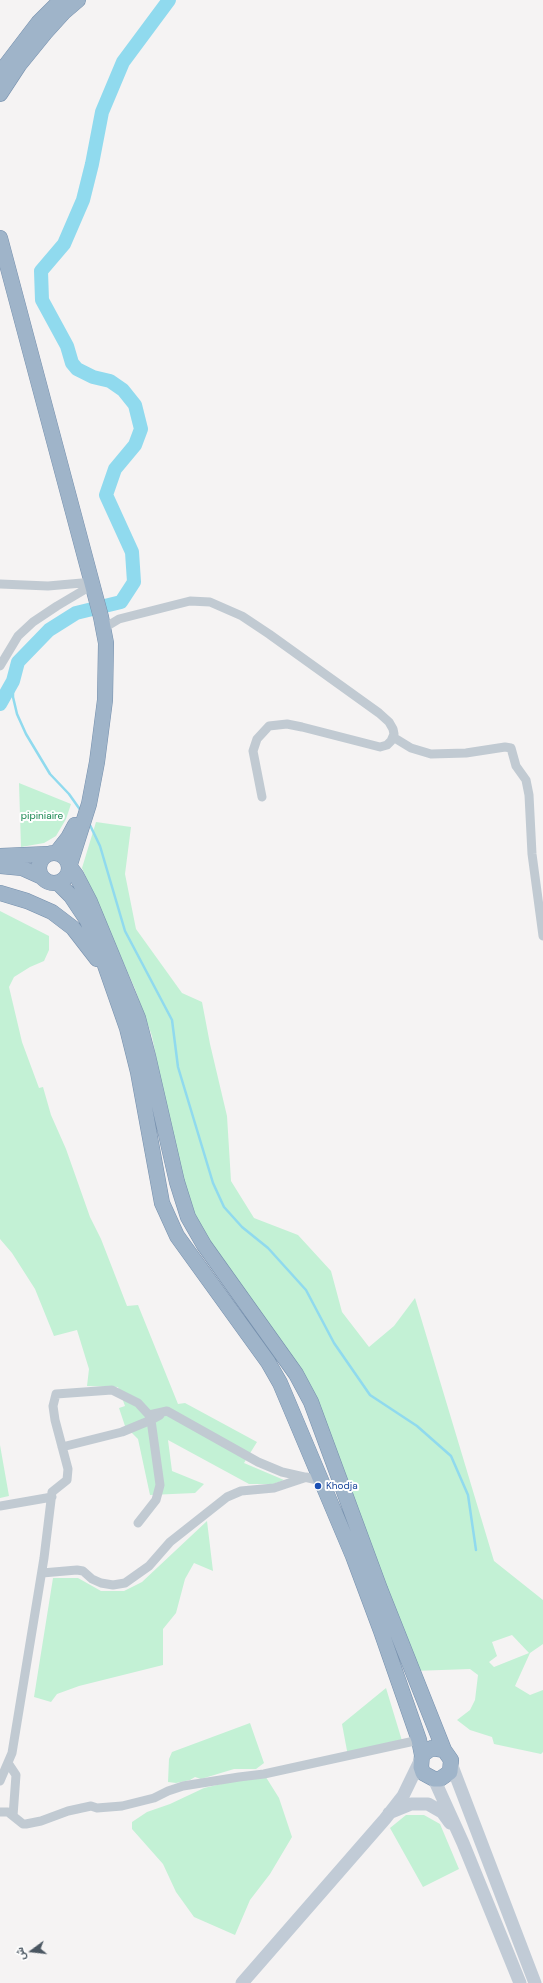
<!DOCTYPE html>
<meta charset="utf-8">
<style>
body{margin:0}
#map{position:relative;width:543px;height:1983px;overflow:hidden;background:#f5f3f3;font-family:"DM Sans",Vazirmatn,sans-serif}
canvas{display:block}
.north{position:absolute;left:12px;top:1931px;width:40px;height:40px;-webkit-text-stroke:3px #fff;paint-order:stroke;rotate:255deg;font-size:11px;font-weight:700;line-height:16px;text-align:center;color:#4a5661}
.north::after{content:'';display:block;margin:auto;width:14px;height:18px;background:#4a5661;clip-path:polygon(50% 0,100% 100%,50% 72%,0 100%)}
</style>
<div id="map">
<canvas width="543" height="1983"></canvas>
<div class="north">ش</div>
</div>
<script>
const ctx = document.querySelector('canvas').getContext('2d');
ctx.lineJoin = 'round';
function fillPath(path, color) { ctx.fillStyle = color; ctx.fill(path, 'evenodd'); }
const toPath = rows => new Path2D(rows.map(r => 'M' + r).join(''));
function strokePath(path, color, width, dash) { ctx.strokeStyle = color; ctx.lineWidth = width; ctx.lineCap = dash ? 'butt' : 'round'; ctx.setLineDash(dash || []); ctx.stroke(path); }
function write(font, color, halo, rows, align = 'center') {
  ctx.font = font + ' "DM Sans",sans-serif'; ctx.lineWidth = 4; ctx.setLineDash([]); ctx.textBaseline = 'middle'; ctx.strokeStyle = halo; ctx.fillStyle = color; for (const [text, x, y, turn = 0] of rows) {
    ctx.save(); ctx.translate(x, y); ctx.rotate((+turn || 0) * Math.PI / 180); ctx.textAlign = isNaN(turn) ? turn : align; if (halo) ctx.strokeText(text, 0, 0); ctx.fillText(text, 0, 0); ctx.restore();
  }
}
const green = toPath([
 [19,783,71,804,66,819,56,836,44,843,21,847],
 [96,822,131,827,125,874,136,929,182,993,202,1002,210,1044,227,1116,231,1181,254,1218,298,1235,331,1271,342,1312,369,1347,394,1326,415,1298,494,1561,543,1600,543,1644,530,1653,515,1686,530,1695,543,1690,543,1752,541,1754,494,1744,492,1737,470,1730,457,1720,470,1710,475,1700,478,1675,470,1669,413,1671,311,1402,191,1217,175,1155,152,1036,135,989,82,868],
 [512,1635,529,1653,494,1667,489,1662,497,1656,492,1642],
 [0,911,49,936,49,950,44,961,30,967,14,977,9,987,22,1042,39,1088,43,1087,51,1115,66,1149,90,1217,101,1239,127,1306,138,1305,178,1404,185,1403,257,1442,244,1463,284,1480,273,1484,249,1484,168,1440,172,1471,204,1484,195,1493,150,1495,138,1439,125,1426,119,1408,125,1406,118,1387,87,1386,89,1369,77,1330,54,1336,35,1289,12,1253,0,1239],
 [0,1445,9,1496,0,1498],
 [207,1521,213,1571,194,1563,185,1579,176,1613,163,1629,163,1665,79,1686,57,1694,51,1702,34,1697,53,1578,78,1578,101,1591,124,1591,142,1582],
 [386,1688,403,1744,348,1756,342,1724],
 [250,1723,264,1763,256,1769,234,1769,201,1779,195,1777,190,1780,176,1783,168,1782,169,1759,172,1752],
 [264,1774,279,1798,292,1837,270,1874,250,1900,235,1935,194,1917,176,1892,163,1864,132,1829,132,1822,147,1812,170,1804,204,1788],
 [406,1815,424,1815,440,1824,459,1869,423,1887,390,1828]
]);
const stream = toPath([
 [13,681,13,697,17,714,26,734,50,774,69,794,81,811],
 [89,823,100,846,125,931,172,1020,178,1067,213,1183,224,1207,242,1227,268,1248,306,1290,334,1343,370,1395,417,1426,451,1456,468,1495,476,1550]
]);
const river = toPath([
 [0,704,13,681,18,662,49,630,76,613,121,602,134,582,132,552,106,495,115,469,135,445,141,429,135,405,123,390,110,381,93,377,77,369,72,363,67,346,42,300,41,271,64,244,83,200,92,164,102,112,123,62,169,0]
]);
const minor = toPath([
 [0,584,48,586,82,583],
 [104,628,119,619,190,601,210,602,242,616,269,634,379,713,389,722,393,729,394,734,391,741,387,745,380,747,302,727,287,724,269,726,257,739,253,751,262,797],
 [0,666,18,636,33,622,57,606,84,590],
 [393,737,411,748,431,754,466,753,505,747,511,748,516,766,526,780,529,795,532,854,543,936],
 [62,1447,122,1432,151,1420],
 [0,1506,52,1497],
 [138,1523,156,1500,160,1485,151,1420,160,1415],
 [42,1573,77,1570,83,1571,92,1579,101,1583,113,1585,125,1583,149,1566,170,1542,227,1497,241,1491,274,1488,307,1477],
 [8,1763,16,1775,13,1816],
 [0,1781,12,1753,44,1558,52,1492,67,1480,68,1469,55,1420,53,1406,56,1394,112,1390,138,1403,149,1415,167,1411,258,1462,282,1472,322,1481],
 [0,1812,8,1812,23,1824,26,1824,41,1821,68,1811,91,1806,97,1808,122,1806,154,1798,168,1791,183,1786,239,1777,264,1774,419,1740]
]);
const secondary = toPath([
 [452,1766,535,1983],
 [434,1779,463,1843,520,1983],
 [389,1813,411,1804,428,1804,442,1812,450,1823],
 [242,1983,385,1819,403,1796,420,1761]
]);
const trunk = toPath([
 [0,73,38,23,61,0],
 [0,94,19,65,45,33,64,12,78,0],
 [0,238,101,617,106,643,105,700,97,762,89,804,70,864],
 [57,852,68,838,75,825],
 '39 868a15 15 0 1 1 30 0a15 15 0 1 1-30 0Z',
 [0,856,48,854],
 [0,866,22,868,42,877],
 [70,867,76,875,90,902,138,1018,148,1056,177,1182,188,1217,204,1245,296,1374,311,1402,380,1589,444,1750],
 [58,883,71,896,87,920,98,945,127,1028,138,1072,162,1203,177,1236,268,1362,280,1383,353,1556,381,1631,419,1740,422,1755,421,1767,423,1773,434,1779,440,1779,450,1772,451,1760,444,1750,432,1748,422,1755],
 [0,893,27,901,52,912,73,928,97,959]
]);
const markers = [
 [318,1486,4,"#1a4fb4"]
];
const parkNames = [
 ["pipiniaire",42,816]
];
const transitNames = [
 ["Khodja",326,1486]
];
fillPath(green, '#c3f1d5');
strokePath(stream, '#90daee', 2.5);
strokePath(river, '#90daee', 14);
strokePath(trunk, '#7690ad', 16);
strokePath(minor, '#c1cad2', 9);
strokePath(secondary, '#c1cbd6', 13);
strokePath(trunk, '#9fb4c9', 15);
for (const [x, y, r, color] of markers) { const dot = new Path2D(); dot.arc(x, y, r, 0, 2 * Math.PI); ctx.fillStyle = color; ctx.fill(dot); strokePath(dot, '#fff', 1.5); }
write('10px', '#17864f', '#fff', parkNames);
write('10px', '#164399', '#fff', transitNames, 'left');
</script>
